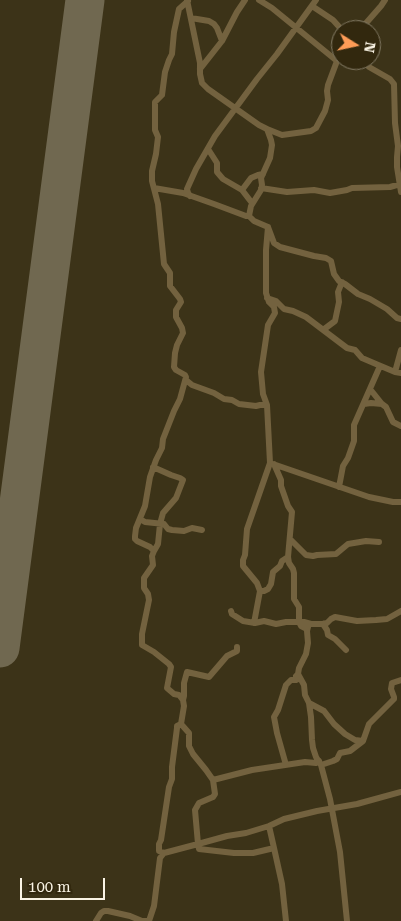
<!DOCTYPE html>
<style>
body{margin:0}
#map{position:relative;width:401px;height:921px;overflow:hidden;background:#3c3318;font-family:"Roboto Serif",serif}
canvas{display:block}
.north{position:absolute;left:331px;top:20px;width:50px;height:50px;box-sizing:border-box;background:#32280e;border:1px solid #827a64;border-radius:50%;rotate:100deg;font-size:14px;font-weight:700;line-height:20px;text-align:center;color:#faf4e5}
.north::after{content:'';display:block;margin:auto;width:18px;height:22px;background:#fe9c57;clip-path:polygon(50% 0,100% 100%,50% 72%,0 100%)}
.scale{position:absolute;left:20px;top:878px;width:85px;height:22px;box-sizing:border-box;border:2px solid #faf4e5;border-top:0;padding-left:6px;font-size:15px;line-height:18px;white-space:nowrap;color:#faf4e5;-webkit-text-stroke:4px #32280e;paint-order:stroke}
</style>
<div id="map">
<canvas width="401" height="921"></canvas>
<div class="north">N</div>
<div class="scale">100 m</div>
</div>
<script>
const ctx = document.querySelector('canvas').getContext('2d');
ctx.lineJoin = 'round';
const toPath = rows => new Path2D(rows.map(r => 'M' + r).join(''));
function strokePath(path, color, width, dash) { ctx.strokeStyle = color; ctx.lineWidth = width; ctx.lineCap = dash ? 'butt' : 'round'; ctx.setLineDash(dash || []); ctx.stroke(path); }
const runway = toPath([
 [0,648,85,0]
]);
const street = toPath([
 [187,0,200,63,200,74,202,83,208,89,259,125,267,129,271,140,272,145,270,158,261,178,262,185,261,190,251,206,249,216],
 [259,0,272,8,337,61,328,85,327,91,328,100,325,111,316,128,311,131,282,135,267,129],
 [312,6,333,20,342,30],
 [191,18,209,21,214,24,217,28,222,41,200,69],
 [360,30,381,6,385,0],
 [222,41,237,12,245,0],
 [336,59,341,53],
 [362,60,369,67,390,79,394,84,395,123,398,146,397,157,397,167,401,192],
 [208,149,217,163,217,172,223,179,242,190,252,203],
 [154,188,183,193,214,204,246,216,249,216,254,221,268,227,274,243,280,247,314,256,326,258,331,261,334,274,339,281,345,284,358,294,370,299,387,309,397,318,401,319],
 [261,188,287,192,314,190,330,193,347,190,352,188,390,187,401,184],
 [242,190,251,178,258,175,263,174],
 [190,196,188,193,187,189,196,169,215,136,257,79,277,54,316,0],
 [267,298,276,301,284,309,293,311,306,317,347,348,355,350,362,358,376,364,395,372,401,373],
 [323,330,335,321,339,302,338,292,342,282],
 [395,372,401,350],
 [186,380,192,385,214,393,224,399,232,400,239,404,256,406,260,405,267,405],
 [370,389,382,404,386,407,393,422,401,426],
 [364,404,371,403,382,404],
 [273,464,369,497,393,502,401,502],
 [274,464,281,480,281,486,288,506,292,512,288,557,289,563,293,569,294,573,294,599,299,607,299,622,301,626,307,629],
 [153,467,171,475,180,478,183,480,176,498,163,513,160,524,158,544,154,551],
 [339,487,343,466,348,458,354,441,354,425,380,366],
 [140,519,145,522,164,524,168,529,172,530,184,531,192,528,202,530],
 [290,539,306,555,313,556,317,555,336,554,348,544,366,541,379,542],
 [260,591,264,591,268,589,271,584,273,572,280,566,282,561,288,557],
 [231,611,232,614,243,621,255,623,264,621,276,624,286,622,304,622,311,624,323,624,327,623,331,619,335,617,357,621,376,620,387,619,401,611],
 [254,623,260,591,257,583,243,566,243,560,245,555,247,529,270,463,267,405,263,394,261,372,268,325,275,313,274,307,269,302,266,293,266,250,268,227],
 [323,624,327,630,328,635,335,639,346,650],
 [298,674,304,685,305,695,309,703,311,717,312,740,313,748,316,757,321,765,330,799,340,852,347,921],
 [296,676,298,674,299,668,306,654,308,643,307,631,308,627],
 [183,700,184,696,184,683,187,672,209,677,227,656,237,651,237,647],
 [309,703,324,711,334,724,345,734,355,740,363,741],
 [286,765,277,733,274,717,278,710,286,685,291,680,296,680,300,678],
 [321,765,333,761,337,759,340,753,350,751,363,741,369,724,394,699,394,697,391,689,392,683,401,680],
 [213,780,252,770,305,762,316,763,319,761],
 [269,826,274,848],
 [164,853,159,851,159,844,161,840,169,787,172,779,172,767,177,728,177,726,181,724],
 [96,921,101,913,104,911,108,911,130,916,142,921,149,921,154,906,160,858,164,853,198,844,195,810,199,803,213,797,215,794,213,780,206,770,193,754,189,746,189,733,181,724,184,706,183,700,179,695,174,694,167,688,171,667,169,664,154,652,142,645,142,634,149,600,148,594,144,588,144,578,153,565,152,556,154,551,150,547,137,541,135,539,135,536,136,528,145,506,150,477,156,460,162,448,163,439,174,411,180,399,186,377,185,375,176,370,174,367,175,353,177,345,183,333,182,328,176,317,176,310,181,302,180,299,170,286,170,273,164,264,158,204,152,181,152,171,156,154,158,137,155,130,155,102,162,95,165,72,169,60,172,54,174,32,179,9,188,1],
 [286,921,282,884,274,848,253,853,234,853,199,849,198,844,227,836,246,833,269,826,284,819,317,811,357,804,401,792]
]);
strokePath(runway, '#706850', 39);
strokePath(street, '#73623f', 6);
</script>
